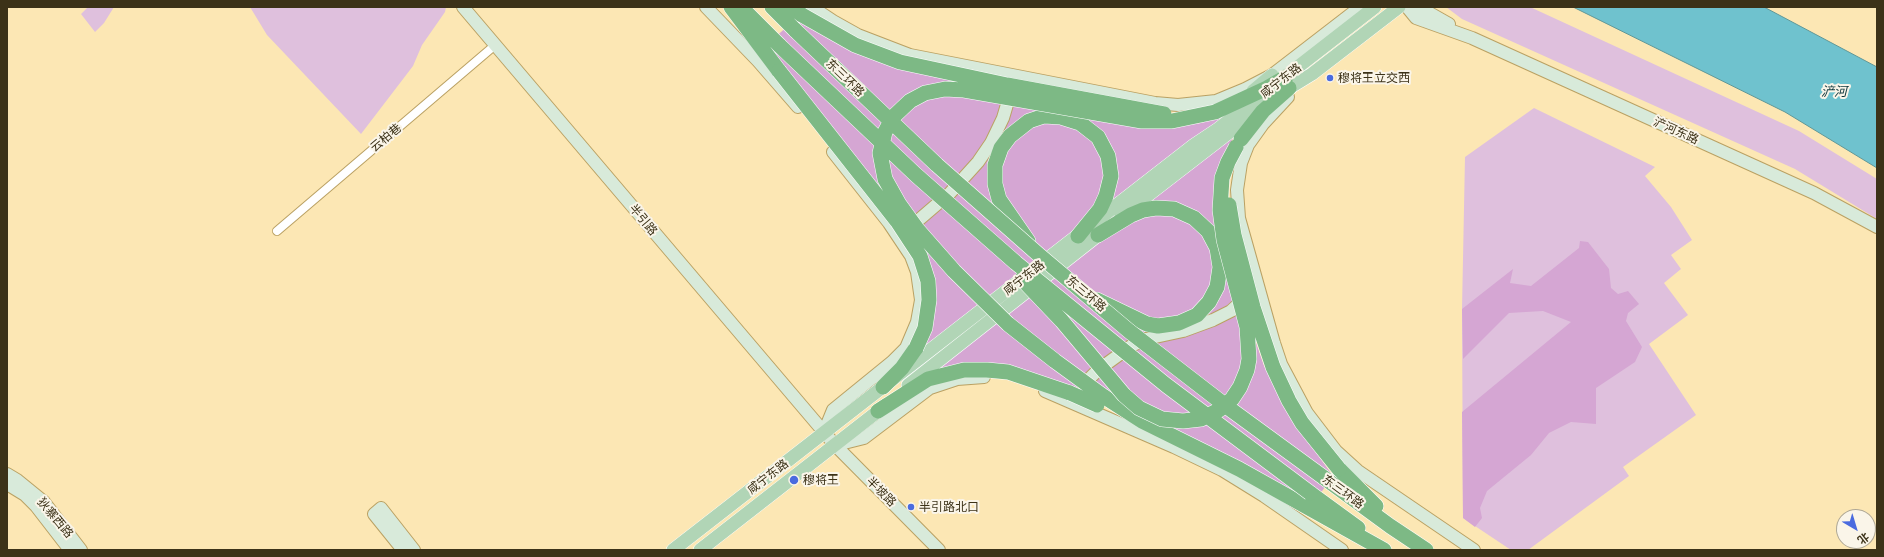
<!DOCTYPE html>
<meta charset="utf-8">
<style>
body{margin:0}
#map{position:relative;width:1884px;height:557px;overflow:hidden;background:#fce7b4;font-family:Raleway,"Noto Sans SC",sans-serif}
canvas{display:block}
.frame{position:absolute;inset:0;border:8px solid #3c3218;pointer-events:none}
.north{position:absolute;left:1836px;top:509px;width:40px;height:40px;box-sizing:border-box;background:#faf5e9;border:1px solid #aea795;border-radius:50%;rotate:142deg;font-size:11px;font-weight:700;line-height:16px;text-align:center;color:#3c3218}
.north::after{content:'';display:block;margin:auto;width:14px;height:18px;background:#4a6bdf;clip-path:polygon(50% 0,100% 100%,50% 72%,0 100%)}
</style>
<div id="map">
<canvas width="1884" height="557"></canvas>
<div class="frame"></div>
<div class="north">北</div>
</div>
<script>
const ctx = document.querySelector('canvas').getContext('2d');
ctx.lineJoin = 'round';
function fillPath(path, color) { ctx.fillStyle = color; ctx.fill(path, 'evenodd'); }
const toPath = rows => new Path2D(rows.map(r => 'M' + r).join(''));
function strokePath(path, color, width, dash) { ctx.strokeStyle = color; ctx.lineWidth = width; ctx.lineCap = dash ? 'butt' : 'round'; ctx.setLineDash(dash || []); ctx.stroke(path); }
function write(font, color, halo, rows, align = 'center') {
  ctx.font = font + ' Raleway,"Noto Sans SC",sans-serif'; ctx.lineWidth = 4; ctx.setLineDash([]); ctx.textBaseline = 'middle'; ctx.strokeStyle = halo; ctx.fillStyle = color; for (const [text, x, y, turn = 0] of rows) {
    ctx.save(); ctx.translate(x, y); ctx.rotate((+turn || 0) * Math.PI / 180); ctx.textAlign = isNaN(turn) ? turn : align; if (halo) ctx.strokeText(text, 0, 0); ctx.fillText(text, 0, 0); ctx.restore();
  }
}
const green = toPath([
 [88,7,114,7,104,23,95,32,81,14],
 [250,7,446,7,445,12,422,45,413,66,361,134,267,35],
 [1446,7,1530,7,1799,131,1877,179,1877,219,1795,169,1462,19],
 [1534,108,1655,167,1645,176,1671,207,1692,240,1671,255,1681,269,1664,283,1688,315,1649,344,1696,415,1623,467,1629,476,1528,550,1511,550,1463,518,1462,309,1465,157]
]);
const forest = toPath([
 [798,17,1173,127,1200,123,1225,116,1236,133,1224,154,1219,171,1254,337,1264,366,1294,422,1333,476,1312,505,1220,454,1042,379,935,372,918,352,933,289,764,47],
 [1580,241,1588,242,1609,269,1611,288,1618,294,1628,291,1639,304,1628,313,1626,321,1642,347,1635,362,1596,388,1596,424,1571,422,1549,433,1531,455,1487,491,1480,508,1482,518,1475,527,1463,518,1462,412,1571,322,1543,311,1509,313,1463,359,1462,309,1513,269,1510,283,1531,286,1579,248]
]);
const water = toPath([
 [1573,7,1764,7,1877,67,1877,168,1785,112,1573,7]
]);
const street = toPath([
 [277,231,494,46]
]);
const secondary = toPath([
 [463,7,835,445,939,550],
 [706,7,758,61,798,107],
 [812,7,833,21,858,35,910,55,1155,103,1178,105,1216,101,1245,89,1272,75,1355,11,1369,7],
 [1407,7,1416,18,1472,38,1814,193,1877,227],
 [1419,7,1449,24],
 [1288,97,1263,124,1248,145,1241,163,1237,190,1239,218,1274,343,1281,364,1307,413,1336,451,1358,471,1474,550],
 [907,230,950,193,978,162,991,143,1003,118,1011,91],
 [1045,391,1174,447,1222,470,1264,496,1342,550],
 [1083,391,1089,379,1098,370,1131,346,1146,339,1183,331,1213,320,1231,311,1246,297],
 [824,432,833,410,892,362,906,348,917,322,921,300,917,272,911,256,889,223,833,152],
 [836,445,864,438,930,388,957,379,984,377],
 [7,474,17,480,44,502,81,550],
 [7,484,25,495,36,506,70,550],
 [403,550,374,514,381,508,414,550]
]);
const primary = toPath([
 [1253,91,1272,75],
 [1281,93,1312,74,1399,7],
 [1121,216,1262,107],
 [908,385,1106,229],
 [673,550,1194,145,1218,129,1375,7],
 [700,550,886,405]
]);
const highway = toPath([
 [731,7,779,71],
 [741,7,780,46],
 [772,7,796,31],
 [791,7,802,15],
 [1215,112,1267,88,1286,77],
 [1241,139,1263,111,1289,88],
 [1028,241,999,199,995,184,995,165,1001,148,1010,136,1029,121,1044,116,1061,117,1080,123,1098,137,1108,156,1111,176,1106,196,1100,209,1078,236],
 [1097,300,1147,324,1158,326,1179,323,1197,315,1209,302,1217,287,1220,267,1217,248,1208,231,1194,218,1174,209,1156,208,1143,210,1131,215,1098,235],
 [883,387,902,368,916,348],
 [1103,396,1142,421,1239,469,1384,550],
 [878,411,928,379,964,370,987,370,1008,372,1070,393],
 [1339,469,1376,506],
 [1323,477,1390,526,1426,550],
 [1310,493,1358,528]
]);
const highwayBridge = toPath([
 [802,15,855,45,900,62,1007,85,1164,114],
 [796,31,937,165,1039,255,1129,331,1230,409,1323,477],
 [780,46,916,175,1016,263,1166,385,1310,493],
 [779,71,897,221,920,256,928,281,929,300,925,328,916,348],
 [1229,205,1234,235,1253,307,1273,367,1289,401,1302,423,1339,469],
 [1022,279,1062,321,1124,395,1139,408,1162,419,1183,421,1201,419,1219,410,1232,399,1240,387,1247,370,1249,359,1247,327,1224,240,1220,210,1222,178,1228,162,1236,147],
 [1070,393,1097,405],
 [1103,396,1055,361,1008,324,954,271,917,229,899,204,885,179,880,153,885,132,893,117,910,101,925,93,945,89,964,90,1142,121,1172,121,1215,112]
]);
const markers = [
 [1330,78,4,"#4a6bdf"],
 [794,480,5,"#4a6bdf"],
 [911,507,4,"#4a6bdf"]
];
const streetNames = [
 ["东三环路",845,78,44],
 ["咸宁东路",1281,81,-38],
 ["浐河东路",1676,131,24],
 ["云柏巷",386,138,-40],
 ["半引路",643,220,50],
 ["咸宁东路",1024,278,-38],
 ["东三环路",1086,294,40],
 ["咸宁东路",768,477,-38],
 ["半坡路",881,492,45],
 ["东三环路",1343,492,36],
 ["狄寨西路",55,518,50]
];
const poiNames = [
 ["穆将王立交西",1338,78],
 ["穆将王",803,480],
 ["半引路北口",919,507]
];
const waterNames = [
 ["浐河",1834,92]
];
fillPath(green, '#dfc0dd');
fillPath(forest, '#d5a6d3');
fillPath(water, '#6fc2ce');
strokePath(water, '#609797', 1);
strokePath(street, '#baa163', 10);
strokePath(secondary, '#baa163', 14);
strokePath(primary, '#fff', 14);
strokePath(highway, '#fff', 16);
strokePath(street, '#fff', 8);
strokePath(secondary, '#d8eada', 12);
strokePath(primary, '#b1d5b6', 13);
strokePath(highway, '#7db985', 15);
strokePath(highwayBridge, '#fff', 16, []);
strokePath(highwayBridge, '#7db985', 15);
for (const [x, y, r, color] of markers) { const dot = new Path2D(); dot.arc(x, y, r, 0, 2 * Math.PI); ctx.fillStyle = color; ctx.fill(dot); strokePath(dot, '#faf5e9', 1.5); }
write('12px', '#3c3218', '#faf5e9', streetNames);
write('12px', '#3c3218', '#faf5e9', poiNames, 'left');
write('italic 13px', '#0b343a', '#faf5e9', waterNames);
</script>
